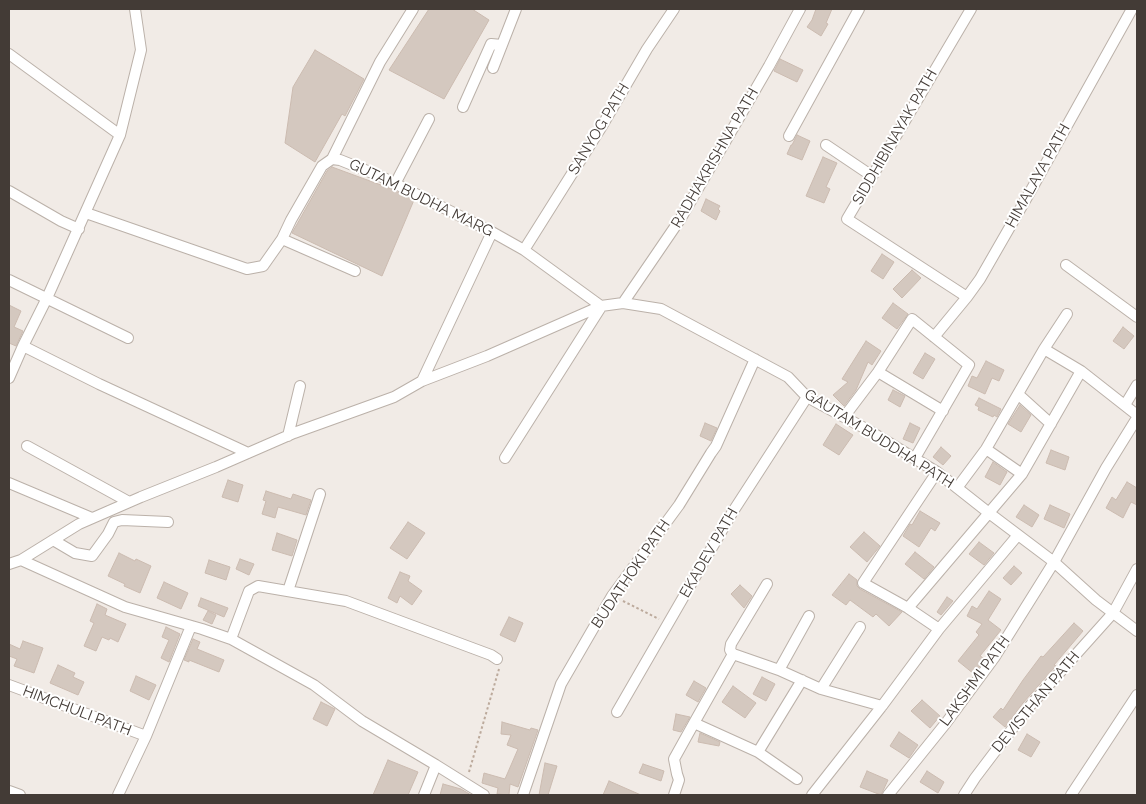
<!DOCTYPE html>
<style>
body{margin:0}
#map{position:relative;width:1146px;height:804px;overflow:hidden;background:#f1ebe6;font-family:Raleway,sans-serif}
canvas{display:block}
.frame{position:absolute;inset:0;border:10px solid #433b36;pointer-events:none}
</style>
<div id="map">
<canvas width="1146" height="804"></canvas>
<div class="frame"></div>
</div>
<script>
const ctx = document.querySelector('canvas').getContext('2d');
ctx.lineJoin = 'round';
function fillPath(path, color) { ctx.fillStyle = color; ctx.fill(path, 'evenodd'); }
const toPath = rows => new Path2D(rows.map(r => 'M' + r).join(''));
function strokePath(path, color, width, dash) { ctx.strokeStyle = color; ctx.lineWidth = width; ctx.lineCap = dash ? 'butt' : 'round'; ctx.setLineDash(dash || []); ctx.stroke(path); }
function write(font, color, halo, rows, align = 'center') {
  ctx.font = font + ' Raleway,sans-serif'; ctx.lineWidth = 4; ctx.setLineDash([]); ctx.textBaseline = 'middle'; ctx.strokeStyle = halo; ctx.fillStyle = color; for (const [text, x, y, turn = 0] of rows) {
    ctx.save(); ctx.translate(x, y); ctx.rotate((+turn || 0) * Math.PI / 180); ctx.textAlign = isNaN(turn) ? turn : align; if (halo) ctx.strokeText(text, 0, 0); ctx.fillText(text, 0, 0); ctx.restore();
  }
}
const building = toPath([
 [429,9,472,9,489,20,444,99,389,70,429,9],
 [816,9,832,9,826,23,828,24,821,36,807,27,812,20,816,9],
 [315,50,364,79,345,116,342,114,315,162,285,143,293,87,315,50],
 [780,59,803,70,797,82,774,71,780,59],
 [797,135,810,141,802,160,787,154,791,145,792,145,797,135],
 [823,157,837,163,826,187,830,189,824,203,806,196,823,157],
 [332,167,389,188,414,200,382,276,292,233,327,171,332,167],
 [706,199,720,206,718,209,720,211,716,220,701,211,706,199],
 [882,254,894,262,883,279,871,271,882,254],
 [912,270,921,278,902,298,893,289,912,270],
 [893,303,908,314,897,329,882,318,893,303],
 [9,305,21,311,14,327,23,331,16,346,9,343,9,305],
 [1123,327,1134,336,1124,349,1113,341,1123,327],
 [866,341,881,351,872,365,868,362,856,390,844,406,833,395,848,382,842,379,866,341],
 [925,353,935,359,923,379,913,373,925,353],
 [986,361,1004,370,999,381,992,378,985,394,968,386,972,376,977,378,986,361],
 [893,390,905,396,900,407,888,400,893,390],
 [979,398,1001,409,997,417,994,415,993,417,978,410,979,407,975,405,979,398],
 [1020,405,1031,415,1021,432,1008,424,1020,405],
 [705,423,717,428,711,441,700,436,705,423],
 [910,423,920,428,913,443,903,439,910,423],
 [836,424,853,435,839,455,823,445,836,424],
 [941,447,951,456,943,465,933,457,941,447],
 [1051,450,1069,457,1065,470,1046,463,1051,450],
 [993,462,1007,472,1000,485,985,477,993,462],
 [228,480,243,485,238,502,222,497,228,480],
 [1127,482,1137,488,1137,505,1131,502,1123,518,1106,508,1112,497,1116,500,1127,482],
 [266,491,291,499,293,494,311,500,306,515,278,507,275,518,262,514,266,501,263,500,266,491],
 [1024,505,1039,515,1032,527,1016,517,1024,505],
 [1050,505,1070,514,1064,528,1044,519,1050,505],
 [920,511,940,523,935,531,931,528,919,547,903,536,910,524,912,525,920,511],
 [408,522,425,533,407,559,390,548,408,522],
 [864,532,880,546,867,562,850,547,864,532],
 [277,533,297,540,292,556,272,550,277,533],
 [979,542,994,553,984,565,969,554,979,542],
 [915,552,934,567,924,579,905,564,915,552],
 [119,553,135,561,136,559,151,566,140,593,124,586,125,584,108,576,119,553],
 [240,559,254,564,249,575,236,569,240,559],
 [209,560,230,567,226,580,205,573,209,560],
 [1014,566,1022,573,1011,585,1003,578,1014,566],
 [400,572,410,576,408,581,422,591,412,605,400,596,397,603,388,598,400,572],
 [849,574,857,580,857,586,860,589,902,612,889,626,876,614,873,617,850,600,846,605,832,595,849,574],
 [164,582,188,593,181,609,157,598,164,582],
 [740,585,752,596,744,608,731,594,740,585],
 [989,591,1001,599,988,620,1001,630,980,656,985,659,974,674,958,661,979,635,976,632,982,624,967,616,972,606,977,609,989,591],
 [947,597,953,601,941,615,937,612,947,597],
 [201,598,228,608,224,617,198,606,201,598],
 [97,604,107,609,105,615,126,624,118,642,110,638,109,640,102,637,96,651,84,646,94,623,90,621,97,604],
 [208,611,216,615,212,624,203,620,208,611],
 [509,617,523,623,515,642,500,635,509,617],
 [1074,623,1083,631,1054,665,1056,666,1055,667,1023,703,1005,727,993,717,1001,708,1003,710,1023,680,1041,656,1043,657,1074,623],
 [166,627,180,634,169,662,161,658,169,640,162,637,166,627],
 [193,639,200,642,197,649,224,660,219,672,189,660,189,662,184,660,193,639],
 [23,641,43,648,34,673,14,666,17,659,9,656,9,644,20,649,23,641],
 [58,665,75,673,73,677,84,682,78,695,50,683,58,665],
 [136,676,156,685,149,700,130,691,136,676],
 [762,677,775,684,766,701,753,694,762,677],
 [694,681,706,688,698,702,686,695,694,681],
 [733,686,756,703,745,718,722,702,733,686],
 [922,700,940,716,930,728,911,711,922,700],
 [321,702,335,709,327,726,313,719,321,702],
 [676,714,690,717,681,732,673,730,676,714],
 [502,722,530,730,531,728,538,730,518,787,510,784,509,795,497,794,498,788,482,783,484,773,505,779,518,749,507,745,511,735,501,734,502,722],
 [899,732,918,745,909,758,890,746,899,732],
 [700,733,720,742,719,746,698,742,700,733],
 [1027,734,1040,742,1031,757,1018,750,1027,734],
 [388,760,418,772,408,795,373,795,388,760],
 [545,763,557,766,548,795,539,795,545,763],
 [643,764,664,771,661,781,639,773,643,764],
 [867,771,888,780,881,795,860,787,867,771],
 [927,771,944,782,938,793,920,782,927,771],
 [609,781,641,795,603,795,609,781],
 [443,784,461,789,471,795,440,795,443,784]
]);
const path = toPath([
 [623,601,659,619],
 [469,772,499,669]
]);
const minor = toPath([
 [9,54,120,135],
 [493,68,516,9],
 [463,107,491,44,502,45],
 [789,136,859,9],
 [826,145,872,176],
 [332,159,380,62,413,9],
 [395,184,429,119],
 [9,191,61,221,79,229],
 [86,213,247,269,263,266,282,239,291,220,322,166,332,159,340,160,380,176,492,232,524,250,601,306,623,303,661,309,788,377,807,397,868,430,937,472,989,513,1054,562,1096,600,1137,631],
 [282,239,355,271],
 [524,250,602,126,647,49,674,9],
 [1066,265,1137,317],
 [9,280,128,338],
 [967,297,847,219,971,9],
 [623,303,681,218,769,66,800,9],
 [934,337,967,297,980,279,1030,192,1132,9],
 [23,346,99,384,248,453],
 [1044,349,1081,371,1137,415],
 [878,372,943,411],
 [9,378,23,346,47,298,120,135,141,50,135,9],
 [422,381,492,232],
 [1019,395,1051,424],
 [1125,405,1137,385],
 [844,417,878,372,912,319,969,365,915,458],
 [288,436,300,386],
 [27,446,129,502],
 [986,449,1022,474],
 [505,458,601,307],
 [937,472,863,583,908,608,939,629],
 [9,483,92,518],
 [957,488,986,449,1044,349,1067,314],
 [53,540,75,553,92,556,108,534,114,522,122,520,168,522],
 [21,560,79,524,141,497,216,467,294,433,394,397,422,381,487,356,601,306],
 [9,564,21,560,125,607,202,629,231,639,314,685,362,721,436,765,484,795],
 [288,591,320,494],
 [908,608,1022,474,1081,371],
 [231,639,249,591,258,586,346,601,491,655,497,659],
 [733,654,779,670,821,689,882,706],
 [779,670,809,616],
 [9,685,146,736],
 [821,689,860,627],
 [617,712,732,513,807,397],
 [694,723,733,654,730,650,731,644,767,584],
 [758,752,802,680],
 [9,791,20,795],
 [118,795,146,736,191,626],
 [424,795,436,765],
 [523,795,561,684,612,596,679,505,711,453,716,446,755,359],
 [674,795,679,780,677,774,674,759,694,723,758,752,797,779],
 [812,795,882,706,939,629,1018,535],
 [888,795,946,723,994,658,1054,562,1106,468,1137,418],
 [964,795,975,778,1028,708,1113,613,1137,569],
 [1071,795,1137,695]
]);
const streetNames = [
 ["SANYOG PATH",599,129,-59],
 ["SIDDHIBINAYAK PATH",895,137,-60],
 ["RADHAKRISHNA PATH",715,158,-60],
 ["HIMALAYA PATH",1038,176,-61],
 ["GUTAM BUDHA MARG",421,198,26],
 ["GAUTAM BUDDHA PATH",879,439,32],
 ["EKADEV PATH",709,553,-60],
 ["BUDATHOKI PATH",631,574,-56],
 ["LAKSHMI PATH",975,681,-54],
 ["DEVISTHAN PATH",1036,702,-50],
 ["HIMCHULI PATH",77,711,21]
];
fillPath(building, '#d4c8bf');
strokePath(building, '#cbbbb0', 1);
strokePath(minor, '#bbb1a9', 12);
strokePath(path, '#bcaa9c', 2, [2.5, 2.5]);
strokePath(minor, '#fff', 10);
write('15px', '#433b36', '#fff', streetNames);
</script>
